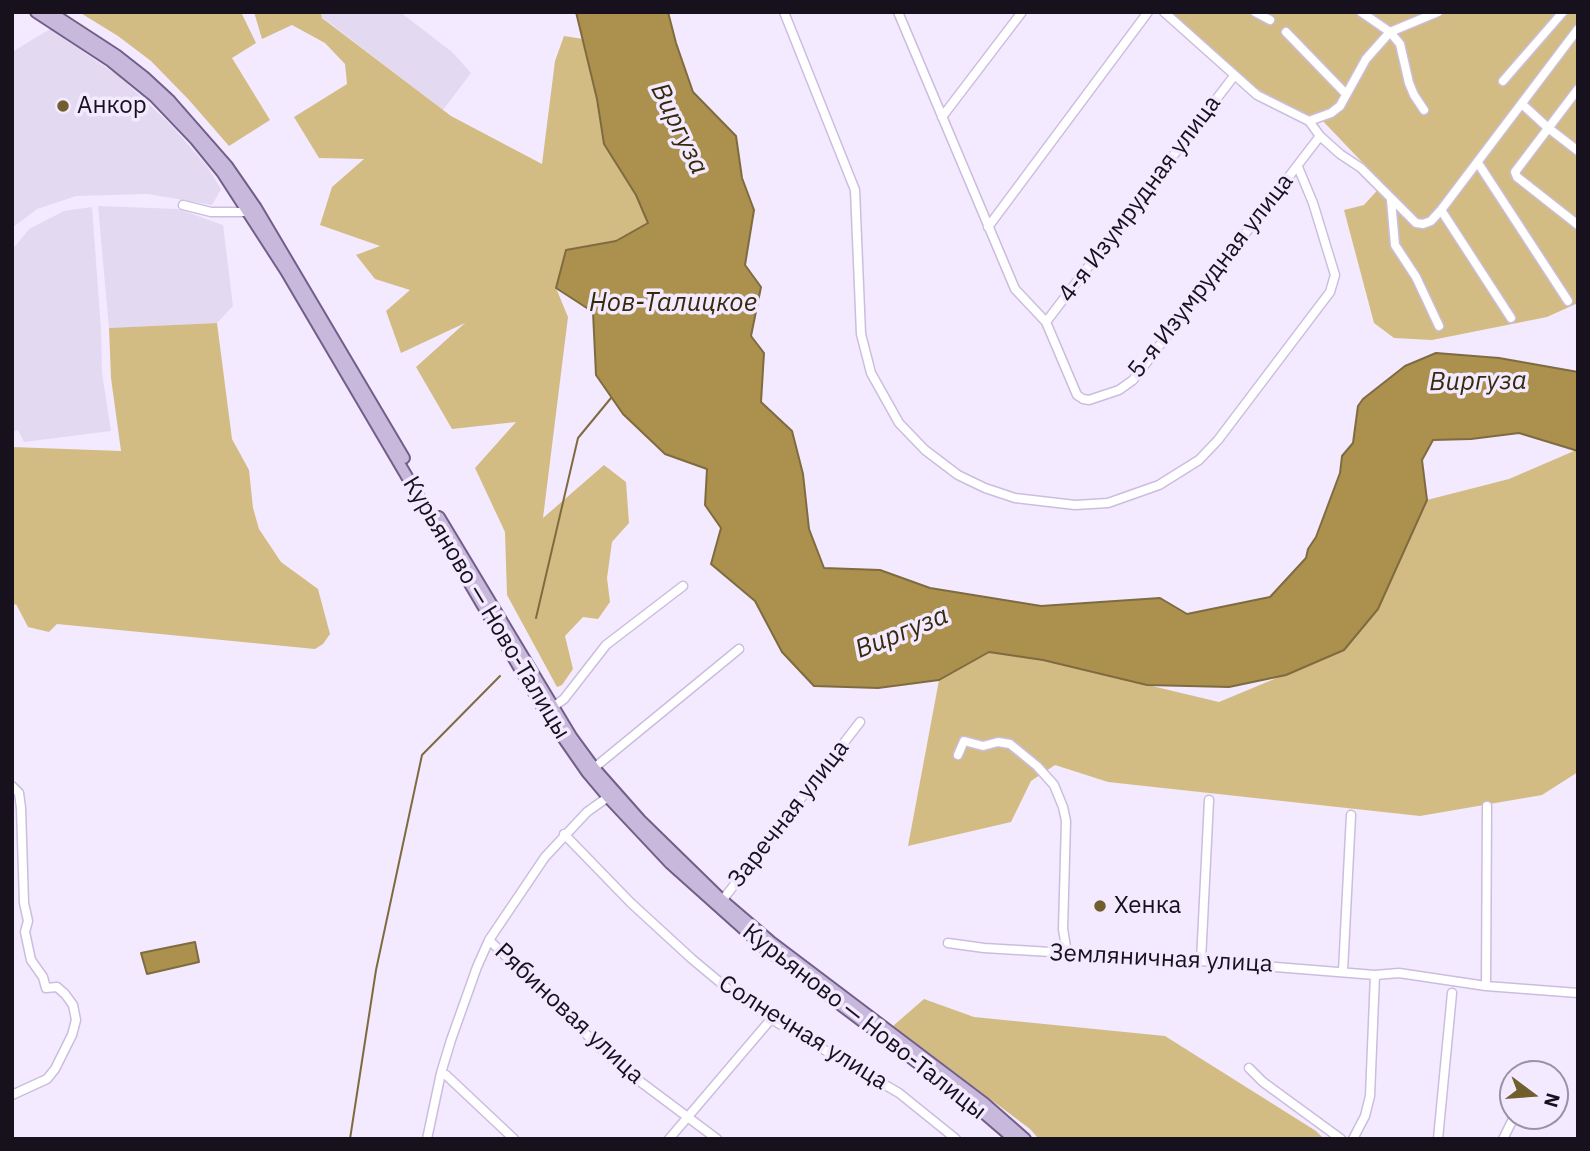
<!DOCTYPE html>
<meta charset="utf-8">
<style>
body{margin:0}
#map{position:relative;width:1590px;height:1151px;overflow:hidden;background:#f3eaff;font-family:"IBM Plex Sans",sans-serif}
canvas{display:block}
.frame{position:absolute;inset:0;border:14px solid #17111d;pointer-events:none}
.north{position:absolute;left:1499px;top:1060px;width:70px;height:70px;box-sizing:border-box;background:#f3eaff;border:2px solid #9b93a5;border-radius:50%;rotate:106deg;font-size:19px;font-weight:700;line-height:28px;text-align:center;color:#17111d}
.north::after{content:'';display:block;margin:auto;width:24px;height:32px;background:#715e2d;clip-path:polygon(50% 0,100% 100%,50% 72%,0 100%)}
</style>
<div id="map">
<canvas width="1590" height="1151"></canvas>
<div class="frame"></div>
<div class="north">N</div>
</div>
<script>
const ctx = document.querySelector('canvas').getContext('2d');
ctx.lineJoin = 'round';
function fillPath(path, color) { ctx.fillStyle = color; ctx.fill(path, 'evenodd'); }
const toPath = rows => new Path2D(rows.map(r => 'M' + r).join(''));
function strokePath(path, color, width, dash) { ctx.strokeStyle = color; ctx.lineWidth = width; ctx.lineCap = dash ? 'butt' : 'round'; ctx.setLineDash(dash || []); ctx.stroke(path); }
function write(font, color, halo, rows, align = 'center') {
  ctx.font = font + ' "IBM Plex Sans",sans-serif'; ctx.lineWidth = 7; ctx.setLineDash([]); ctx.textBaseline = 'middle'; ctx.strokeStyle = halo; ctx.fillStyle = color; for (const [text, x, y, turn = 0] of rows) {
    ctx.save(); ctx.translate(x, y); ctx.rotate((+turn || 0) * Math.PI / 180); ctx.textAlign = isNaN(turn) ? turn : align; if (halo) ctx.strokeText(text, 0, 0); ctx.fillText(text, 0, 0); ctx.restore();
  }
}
const built = toPath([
 [321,12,400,12,452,52,471,73,443,110,322,17],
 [50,29,120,77,170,124,207,166,221,189,212,205,148,194,76,196,37,209,12,228,12,52],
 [98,206,178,209,223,225,233,306,217,323,109,328],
 [92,207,101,329,102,373,111,431,24,442,18,430,12,432,12,250,29,229,64,211]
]);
const green = toPath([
 [79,12,241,12,256,43,232,58,270,120,229,146,189,100,151,61,118,36],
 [254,12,321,12,322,18,451,116,542,164,555,61,564,36,583,39,597,99,604,144,636,195,648,223,616,241,566,250,556,288,568,317,543,518,604,465,626,482,629,523,612,542,607,578,610,602,598,619,583,617,565,636,573,669,562,685,557,687,507,595,505,532,475,468,516,422,452,429,416,367,465,323,401,353,386,311,410,290,375,279,356,255,380,246,320,225,332,187,364,159,319,158,294,117,347,84,345,64,325,43,292,25,262,39],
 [1169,12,1578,12,1578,303,1547,317,1432,340,1394,338,1374,323,1344,210,1364,205,1383,184,1320,118,1298,112,1256,88],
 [217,323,232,439,249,470,253,508,259,529,281,562,318,589,330,634,323,644,315,649,57,624,49,632,28,627,16,604,12,606,12,447,121,451,111,378,109,328],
 [1574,451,1578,451,1578,772,1542,795,1420,816,1108,782,1055,765,1031,781,1011,822,908,846,939,680,989,652,1043,660,1219,702,1344,650,1378,608,1427,500,1509,479],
 [924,999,974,1017,1165,1036,1316,1131,1324,1139,1039,1139,1030,1129,893,1026]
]);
const water = toPath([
 [576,12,668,12,676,43,693,92,736,136,742,178,754,210,745,265,761,287,751,336,764,353,761,402,792,431,803,474,809,529,824,568,880,570,930,588,1041,606,1160,598,1187,614,1270,597,1306,558,1308,549,1316,537,1340,473,1342,456,1353,443,1358,406,1363,399,1405,366,1436,353,1499,358,1578,372,1578,451,1519,433,1471,439,1433,440,1422,460,1427,500,1378,609,1344,650,1286,675,1229,687,1147,685,1043,660,989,652,939,680,878,688,814,686,782,652,755,601,711,564,721,528,705,505,707,469,665,454,623,414,596,375,593,312,556,288,566,250,616,241,648,223,636,195,604,144,597,99,576,12],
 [195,942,199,962,147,974,141,953,195,942]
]);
const stream = toPath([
 [536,618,578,438,611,398],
 [350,1139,376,970,422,755,500,676]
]);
const minor = toPath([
 [784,12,855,190,861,334,871,373,899,423,925,450,958,475,985,488,1015,498,1075,505,1108,503,1159,485,1199,460,1218,440,1330,292,1335,275,1313,203,1298,167],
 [898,12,1015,289,1046,322,1077,395,1083,399,1089,400,1119,390,1133,380,1320,136],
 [1164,12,1257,95,1309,121,1320,136,1340,154,1361,168,1416,223,1423,224,1431,221,1441,210,1578,29],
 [1255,12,1270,20],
 [1361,12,1390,32,1400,44,1409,83,1414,95,1424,110],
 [1286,32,1346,94],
 [1503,81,1563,12],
 [1578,89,1515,172,1517,177,1578,225],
 [1522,104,1547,127,1578,151],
 [942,117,1022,12],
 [1309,121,1331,113,1340,106,1366,59,1390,32,1438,12],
 [1478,163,1568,301],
 [1391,200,1395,245,1416,277,1439,326],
 [183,205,211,212,249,212],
 [1441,210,1511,318],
 [988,227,1148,12],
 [1046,322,1234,76],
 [553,707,564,699,606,645,683,586],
 [958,755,964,741,983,746,998,742,1010,744,1037,766,1054,785,1063,807,1066,821,1063,929,1067,953],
 [594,768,739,649],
 [12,786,19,793,21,808,24,903,28,921,25,932,31,960,43,977,46,988,57,987,65,994,73,1005,76,1020,72,1035,55,1069,47,1079,12,1095],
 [564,834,631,903,692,959,728,989,778,1023,899,1093,956,1139],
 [721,902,860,722],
 [489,940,618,1065,717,1139],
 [948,943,984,948,1201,961,1375,975,1399,973,1486,986,1578,993],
 [1201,961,1209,800],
 [1343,971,1351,815],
 [1486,986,1487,806],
 [1249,1068,1263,1082,1341,1139],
 [441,1073,446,1075,514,1139],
 [427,1139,441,1073,451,1040,477,967,489,940,545,857,587,812,608,797],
 [669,1139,772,1018],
 [1353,1139,1365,1116,1370,1096,1375,975],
 [1438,1139,1452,993],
 [1503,1139,1512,1121]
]);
const major = toPath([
 [36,12,111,61,154,96,196,140,222,172,286,271,546,713,587,772,608,797,670,863,765,948,979,1109,1014,1139],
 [50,12,116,55,144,77,170,101,227,166,256,208,404,458],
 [439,517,572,738,594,768,640,820,722,900,771,942,984,1103,1025,1139]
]);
const markers = [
 [63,106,7,"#715e2d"],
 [1100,906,7,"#715e2d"]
];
const poiNames = [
 ["Анкор",77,106],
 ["Хенка",1114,906]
];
const streetNames = [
 ["4-я Изумрудная улица",1140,199,-53],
 ["5-я Изумрудная улица",1211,276,-52],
 ["Курьяново — Ново-Талицы",486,608,59],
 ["Заречная улица",789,814,-52],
 ["Земляничная улица",1161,959,3],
 ["Рябиновая улица",569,1014,43],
 ["Курьяново — Ново-Талицы",864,1022,38],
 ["Солнечная улица",803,1033,32]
];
const waterNames = [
 ["Виргуза",679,129,64],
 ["Нов-Талицкое",673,303],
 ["Виргуза",1478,382,-1],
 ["Виргуза",902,633,-22]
];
fillPath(built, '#e3d9f1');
fillPath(green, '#d3bc83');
fillPath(water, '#ab914d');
strokePath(water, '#7f6b3f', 2);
strokePath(stream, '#7f6b3f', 2);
strokePath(minor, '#ccbddf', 11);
strokePath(major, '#725e89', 14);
strokePath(minor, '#fff', 8);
strokePath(major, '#c8b8db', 10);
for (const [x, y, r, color] of markers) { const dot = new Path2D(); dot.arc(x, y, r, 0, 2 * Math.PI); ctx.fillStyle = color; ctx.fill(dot); strokePath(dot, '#f3eaff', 2.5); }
write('24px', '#17111d', '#f3eaff', poiNames, 'left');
write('24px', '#17111d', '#f3eaff', streetNames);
write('italic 26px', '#362a0b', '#f3eaff', waterNames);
</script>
